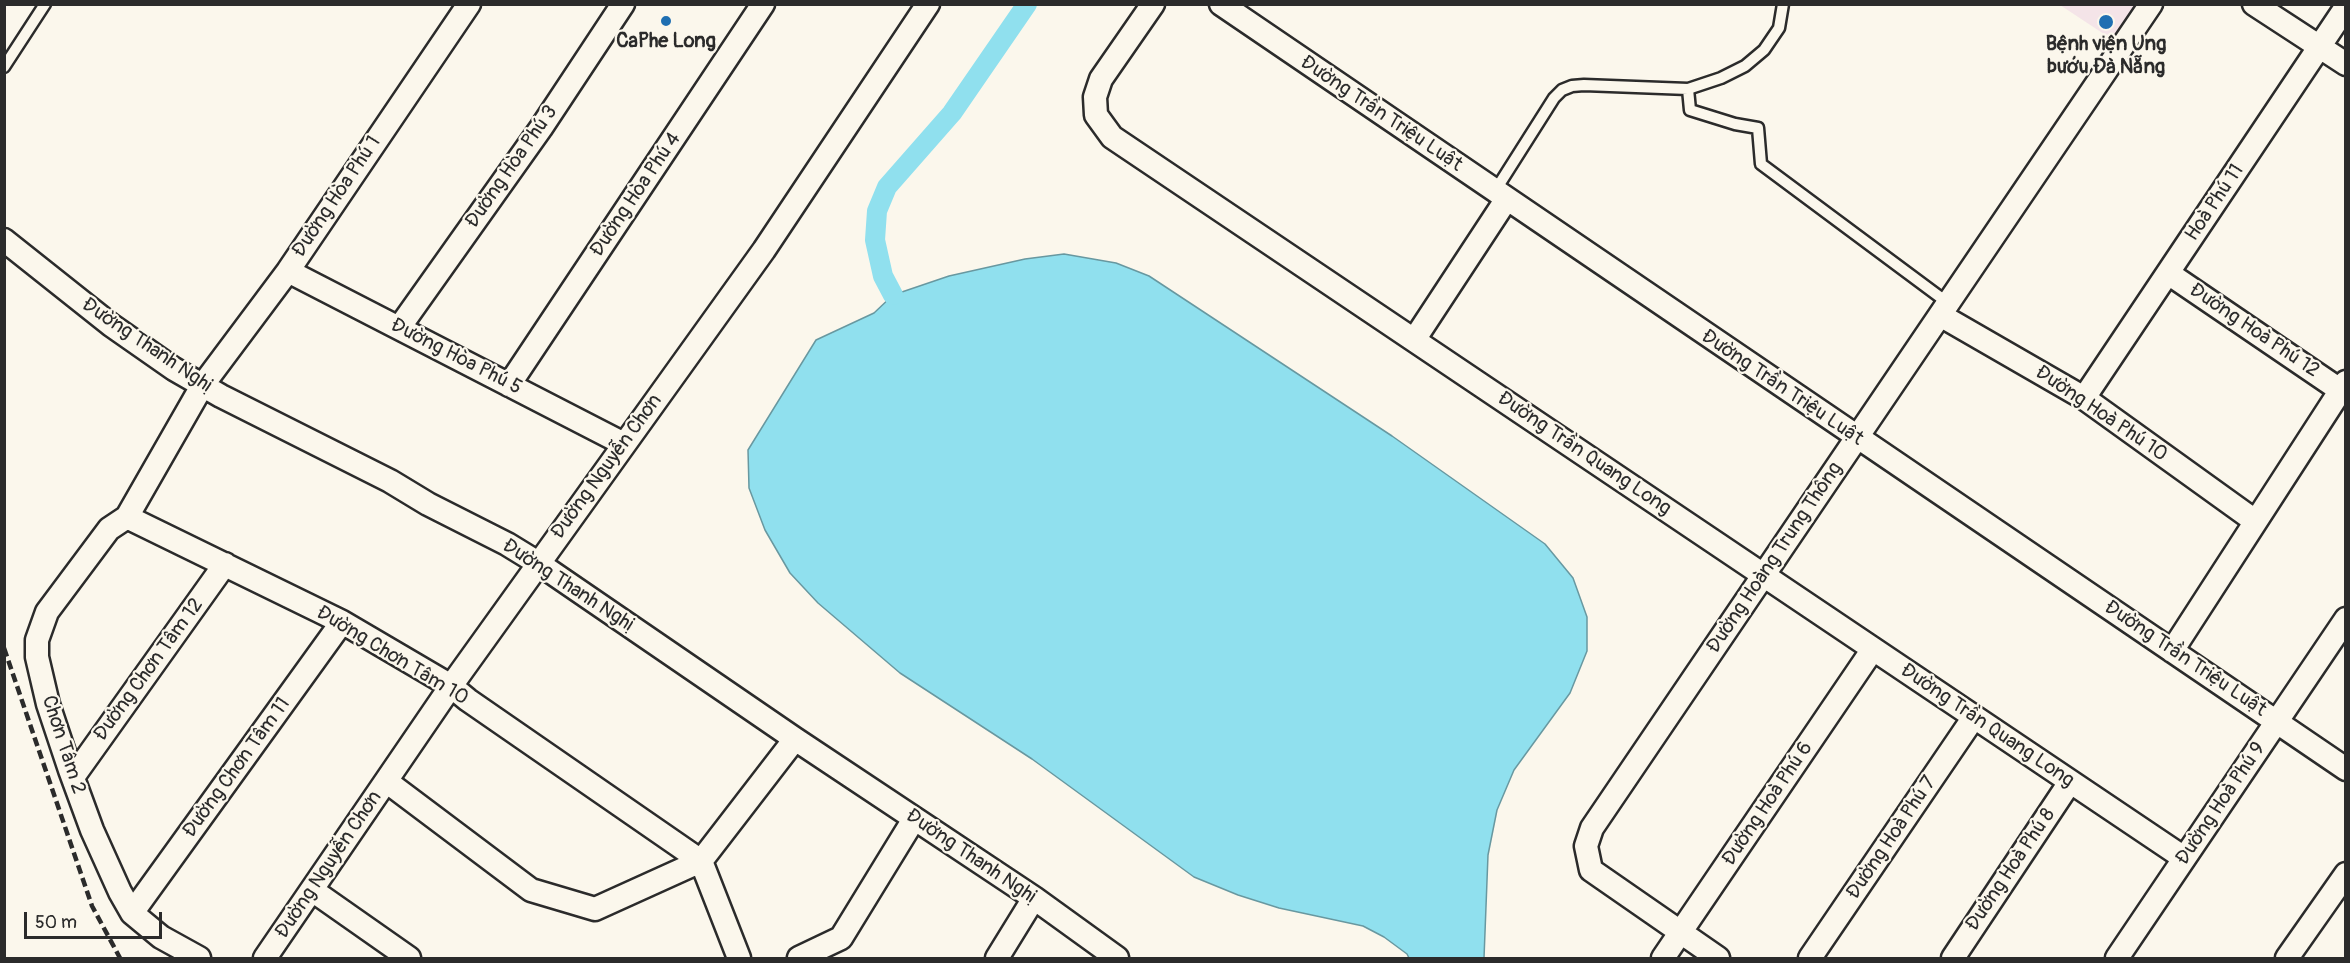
<!DOCTYPE html>
<meta charset="utf-8">
<style>
body{margin:0}
#map{position:relative;width:2350px;height:963px;overflow:hidden;background:#fbf7ec;font-family:Pangolin,sans-serif}
canvas{display:block}
.frame{position:absolute;inset:0;border:6px solid #2b2b2b;pointer-events:none}
.scale{position:absolute;left:24px;top:912px;width:138px;height:27px;box-sizing:border-box;border:3px solid #2b2b2b;border-top:0;padding-left:8px;font-size:18px;line-height:21px;white-space:nowrap;color:#2b2b2b;-webkit-text-stroke:4px #fbf7ec;paint-order:stroke}
</style>
<div id="map">
<canvas width="2350" height="963"></canvas>
<div class="frame"></div>
<div class="scale">50 m</div>
</div>
<script>
const ctx = document.querySelector('canvas').getContext('2d');
ctx.lineJoin = 'round';
function fillPath(path, color) { ctx.fillStyle = color; ctx.fill(path, 'evenodd'); }
const toPath = rows => new Path2D(rows.map(r => 'M' + r).join(''));
function strokePath(path, color, width, dash) { ctx.strokeStyle = color; ctx.lineWidth = width; ctx.lineCap = dash ? 'butt' : 'round'; ctx.setLineDash(dash || []); ctx.stroke(path); }
function write(font, color, halo, rows, align = 'center') {
  ctx.font = font + ' Pangolin,sans-serif'; ctx.lineWidth = 4.5; ctx.setLineDash([]); ctx.textBaseline = 'middle'; ctx.strokeStyle = halo; ctx.fillStyle = color; for (const [text, x, y, turn = 0] of rows) {
    ctx.save(); ctx.translate(x, y); ctx.rotate((+turn || 0) * Math.PI / 180); ctx.textAlign = isNaN(turn) ? turn : align; if (halo) ctx.strokeText(text, 0, 0); ctx.fillText(text, 0, 0); ctx.restore();
  }
}
const built = toPath([
 [2060,5,2137,5,2113,40]
]);
const water = toPath([
 [1064,254,1116,263,1149,276,1392,436,1545,544,1573,578,1587,617,1587,651,1570,693,1514,770,1497,810,1488,855,1484,958,1409,958,1407,954,1384,937,1363,926,1279,908,1238,895,1194,877,1032,759,900,673,818,603,790,573,765,530,749,488,748,450,816,340,874,313,893,295,949,276,1025,259,1064,254]
]);
const canal = toPath([
 [893,295,883,276,875,240,877,211,887,187,952,113,1027,4]
]);
const lane = toPath([
 [4,67,45,4],
 [1688,89,1690,110,1735,124,1758,128,1761,164,1948,303],
 [1495,191,1554,98,1562,90,1572,86,1584,85,1688,89,1721,78,1745,66,1764,50,1779,28,1783,4]
]);
const street = toPath([
 [1153,4,1101,79,1095,97,1096,115,1112,137,2184,858],
 [1221,4,2346,769],
 [2254,4,2346,64],
 [4,240,111,325,174,369,221,396,390,481,428,504,507,544,538,563,795,739,1034,898,1117,958],
 [288,271,624,444],
 [2168,273,2340,390],
 [1940,315,2084,398,2255,521],
 [399,328,541,128,623,4],
 [1414,340,1506,200],
 [509,385,763,4],
 [2084,398,2346,7],
 [127,517,342,622,451,686,468,700,701,861],
 [2172,651,2346,382],
 [73,777,225,564],
 [386,781,531,890,595,909,701,861,795,739],
 [701,861,739,958],
 [312,890,409,958],
 [132,913,342,622],
 [199,958,161,937,132,913,120,892,92,830,70,770,48,704,37,657,37,640,47,612,109,529,127,517,202,386,288,271,469,4],
 [265,958,451,686,764,250,928,4],
 [799,958,841,938,914,819],
 [997,958,1034,898],
 [1663,958,1873,649],
 [1718,958,1591,870,1586,846,1592,828,2151,4],
 [1810,958,1974,717],
 [1953,958,2070,782],
 [2117,958,2346,619],
 [2287,958,2346,874]
]);
const rail = toPath([
 [4,648,92,906,120,958]
]);
const markers = [
 [666,21,6,"#1f6fb2"],
 [2106,22,8,"#1f6fb2"]
];
const poiNames = [
 ["CaPhe Long",666,42],
 ["Bệnh viện Ung",2106,45],
 ["bướu Đà Nẵng",2106,68]
];
const streetNames = [
 ["Đường Trần Triệu Luật",1381,114,34],
 ["Đường Hòa Phú 3",512,167,-55],
 ["Đường Hòa Phú 4",636,195,-56],
 ["Đường Hòa Phú 1",337,197,-56],
 ["Hoà Phú 11",2215,203,-56],
 ["Đường Hoà Phú 12",2254,331,34],
 ["Đường Thanh Nghị",147,346,34],
 ["Đường Hòa Phú 5",456,357,27],
 ["Đường Trần Triệu Luật",1782,388,34],
 ["Đường Hoà Phú 10",2101,414,34],
 ["Đường Trần Quang Long",1584,454,34],
 ["Đường Nguyễn Chơn",607,467,-54],
 ["Đường Hoàng Trung Thông",1775,558,-56],
 ["Đường Thanh Nghị",568,586,33],
 ["Đường Chơn Tâm 10",392,656,31],
 ["Đường Trần Triệu Luật",2185,659,34],
 ["Đường Chơn Tâm 12",149,670,-54],
 ["Đường Trần Quang Long",1987,726,34],
 ["Chơn Tâm 2",63,745,72],
 ["Đường Chơn Tâm 11",237,768,-54],
 ["Đường Hoà Phú 6",1768,804,-56],
 ["Đường Hoà Phú 9",2221,804,-56],
 ["Đường Hoà Phú 7",1892,838,-56],
 ["Đường Thanh Nghị",971,857,34],
 ["Đường Nguyễn Chơn",329,865,-56],
 ["Đường Hoà Phú 8",2011,870,-56]
];
fillPath(built, '#f4e4e8');
fillPath(water, '#90e0ee');
strokePath(water, '#6898a0', 1.5);
strokePath(canal, '#90e0ee', 20);
strokePath(lane, '#2b2b2b', 15);
strokePath(street, '#2b2b2b', 27);
strokePath(lane, '#fbf7ec', 10);
strokePath(street, '#fbf7ec', 22);
strokePath(rail, '#2b2b2b', 4.5, [9, 4.5]);
for (const [x, y, r, color] of markers) { const dot = new Path2D(); dot.arc(x, y, r, 0, 2 * Math.PI); ctx.fillStyle = color; ctx.fill(dot); strokePath(dot, '#fbf7ec', 2); }
write('bold 20px', '#2b2b2b', '#fbf7ec', poiNames);
write('20px', '#2b2b2b', '#fbf7ec', streetNames);
</script>
